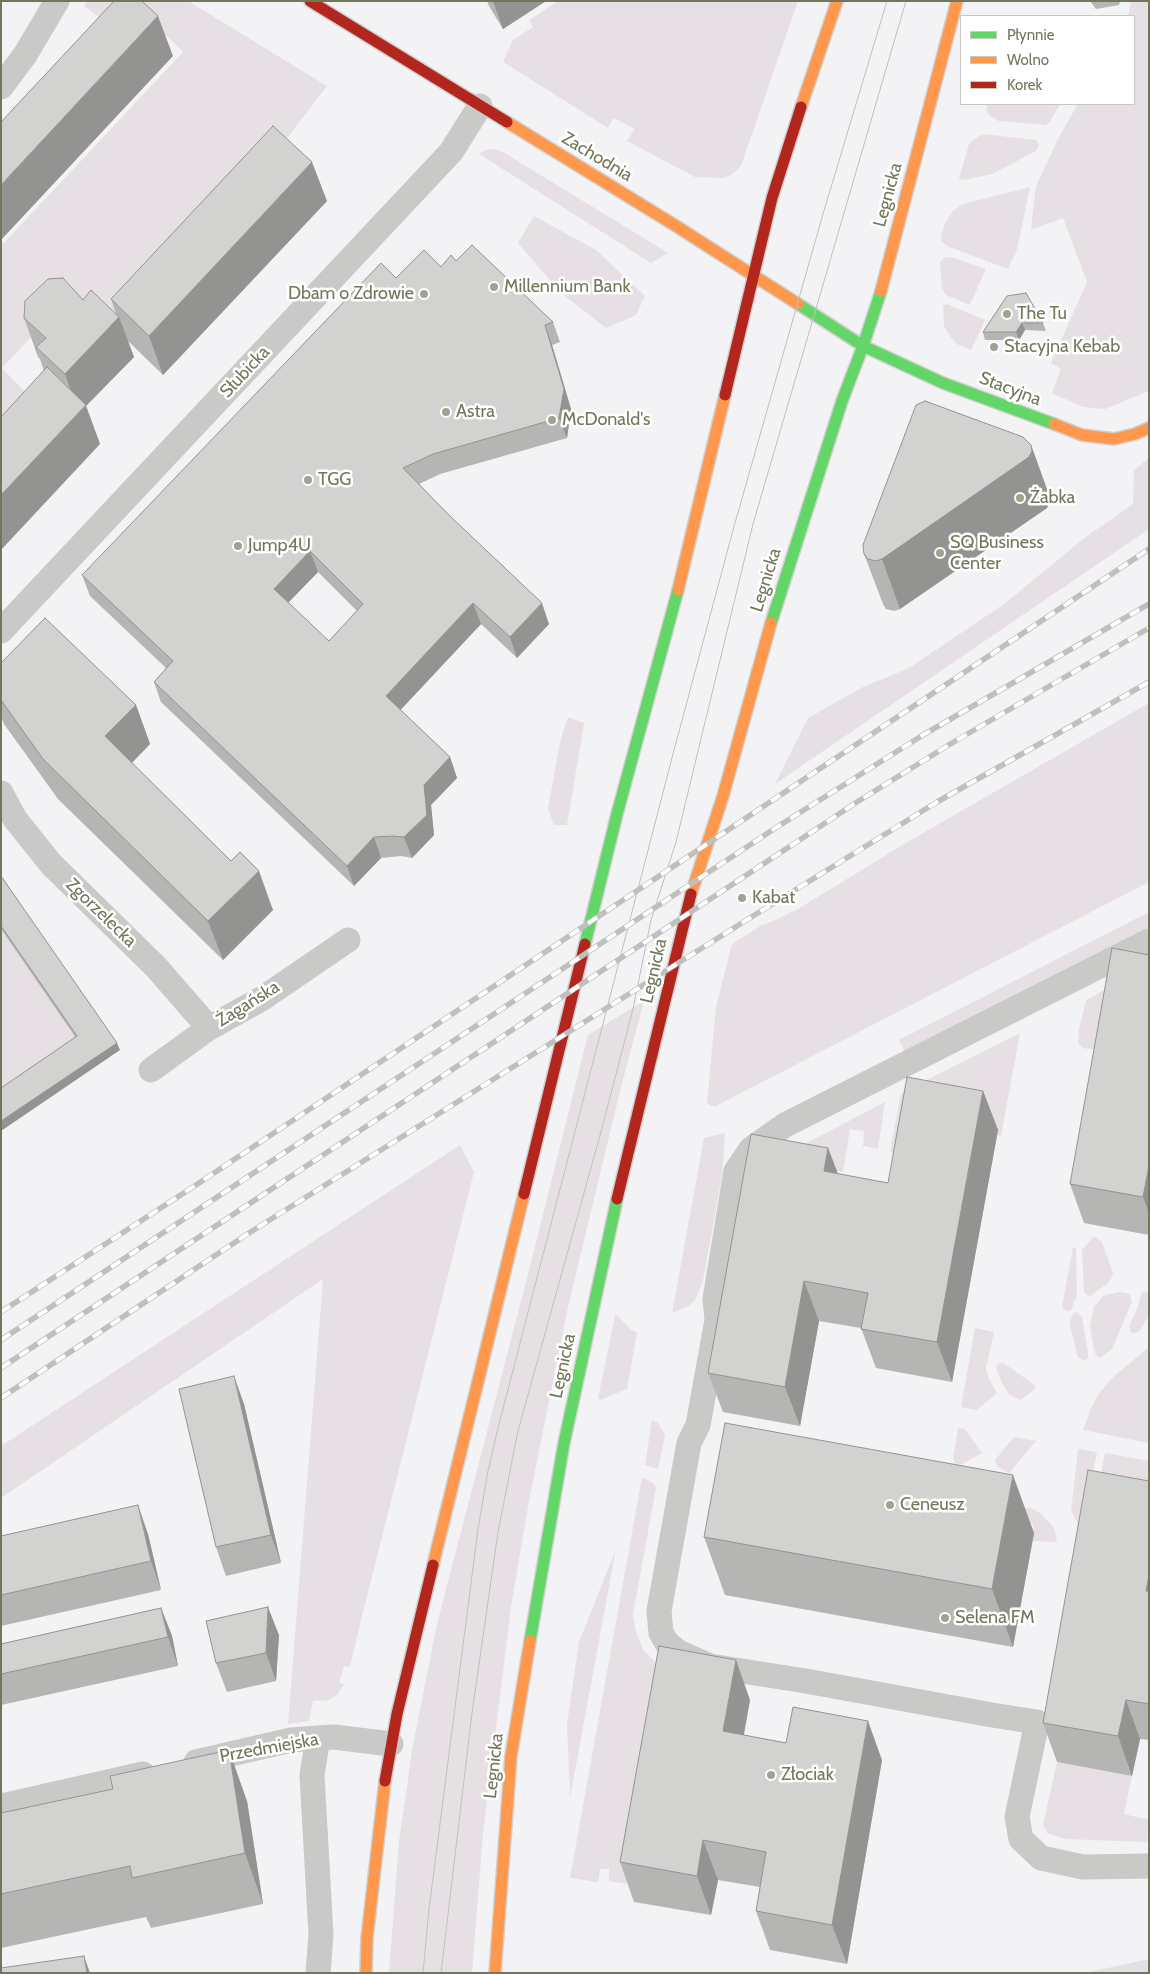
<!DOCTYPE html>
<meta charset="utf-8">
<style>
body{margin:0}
#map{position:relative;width:1150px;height:1974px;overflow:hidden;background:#f3f2f4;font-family:Cabin,sans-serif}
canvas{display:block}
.frame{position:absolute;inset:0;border:2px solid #72775b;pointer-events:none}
.legend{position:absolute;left:960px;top:15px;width:175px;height:90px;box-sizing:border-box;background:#fff;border:1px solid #c7c9bd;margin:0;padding:6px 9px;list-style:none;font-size:15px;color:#72775b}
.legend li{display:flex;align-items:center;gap:10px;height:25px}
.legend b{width:25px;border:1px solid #c7c9bd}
</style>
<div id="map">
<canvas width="1150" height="1974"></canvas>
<div class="frame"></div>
<ul class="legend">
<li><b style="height:6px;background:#63d668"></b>Płynnie</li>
<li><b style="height:6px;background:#ff974d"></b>Wolno</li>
<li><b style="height:6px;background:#b3261e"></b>Korek</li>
</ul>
</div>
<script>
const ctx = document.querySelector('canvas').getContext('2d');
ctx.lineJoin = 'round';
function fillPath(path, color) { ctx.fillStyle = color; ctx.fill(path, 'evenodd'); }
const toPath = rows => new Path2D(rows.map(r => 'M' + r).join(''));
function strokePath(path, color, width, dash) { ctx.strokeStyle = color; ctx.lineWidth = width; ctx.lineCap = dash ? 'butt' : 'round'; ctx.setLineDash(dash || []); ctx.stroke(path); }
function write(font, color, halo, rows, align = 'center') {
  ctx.font = font + ' Cabin,sans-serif'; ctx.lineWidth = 5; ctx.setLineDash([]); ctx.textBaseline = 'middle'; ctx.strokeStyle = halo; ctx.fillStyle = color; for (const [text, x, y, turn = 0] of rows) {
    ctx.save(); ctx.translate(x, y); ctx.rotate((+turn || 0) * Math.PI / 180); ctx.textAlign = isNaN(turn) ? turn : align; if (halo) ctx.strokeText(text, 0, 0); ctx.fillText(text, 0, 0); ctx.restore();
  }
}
const green = toPath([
 [87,1,188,1,327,86,284,142,112,326,73,293,2,368,32,399,1,431,1,246,183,52,140,10,118,32,84,6],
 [558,1,798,1,741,166,731,175,723,178,695,177,627,141,635,129,613,118,608,128,503,62,513,40,533,27,529,20],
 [1131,1,1149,1,1149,391,1105,409,1083,407,1052,393,1061,369,1051,363,1087,282,1063,218,1031,230,1036,186,1060,135,1078,104,1134,104,1134,16,1128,16],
 [988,104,1060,104,1049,123,1045,125,999,121,989,115,986,109],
 [983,134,1036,140,1039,144,1036,151,992,174,965,180,959,179,969,144,974,139],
 [495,149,503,152,668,253,651,263,479,154,487,150],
 [1030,187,1017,250,1008,269,947,246,942,242,941,235,945,224,952,212,963,204],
 [534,216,596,250,645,296,636,315,606,328,560,292,518,243],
 [951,257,986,269,970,305,946,295,942,289,940,262,944,258],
 [947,304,985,320,971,350,957,344,950,336,944,326,943,306],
 [1149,458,1149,529,775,784,808,718,861,688,909,668,1004,604,1087,536,1133,504,1134,470],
 [1149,703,1149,882,716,1106,711,1106,707,1103,716,1007,732,944,762,925,771,922,798,909,909,841],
 [568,717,584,723,567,825,554,825,548,809,560,742],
 [1149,912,1149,927,905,1053,899,1040],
 [1,929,81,1044,1,1098],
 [1108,988,1097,1050,1083,1048,1078,1043,1079,1029,1086,1000],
 [644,1001,621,1087,568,1307,529,1501,511,1607,483,1833,472,1973,389,1973,399,1841,407,1787,412,1750,437,1624,534,1251,588,1035],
 [1020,1033,1001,1136,997,1135,997,1131,914,1157,890,1152,901,1093],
 [885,1102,878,1149,863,1146,864,1131,850,1129,843,1172,781,1161,782,1156],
 [725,1133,722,1176,703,1281,695,1300,689,1306,672,1313,704,1138],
 [460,1145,474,1172,360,1624,350,1667,344,1666,339,1683,344,1684,338,1694,329,1700,313,1701,309,1721,288,1724,323,1279,1,1498,1,1446],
 [1094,1236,1102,1242,1113,1273,1111,1279,1107,1284,1090,1296,1086,1295,1084,1291,1082,1250],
 [1073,1247,1076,1248,1077,1296,1071,1310,1066,1311,1062,1307],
 [1144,1291,1149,1293,1148,1317,1139,1332,1131,1333,1129,1326,1138,1307,1141,1294],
 [1119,1292,1126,1293,1130,1295,1132,1302,1112,1349,1100,1358,1096,1355,1094,1350,1090,1326,1094,1307,1103,1296],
 [1075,1312,1082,1317,1088,1353,1088,1358,1084,1361,1078,1357,1070,1325,1071,1318],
 [617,1315,630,1329,637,1333,627,1389,600,1400,598,1398,615,1316],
 [975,1328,994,1332,986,1368,989,1379,997,1393,987,1402,976,1410,961,1407],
 [1149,1347,1149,1443,1083,1430,1091,1408,1100,1392,1112,1378],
 [1002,1362,1036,1386,1034,1390,1020,1400,1009,1394,1003,1385,996,1368,997,1365],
 [652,1420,658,1423,665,1435,658,1469,645,1465],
 [958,1428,965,1429,982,1453,960,1465,955,1464,953,1459],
 [1014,1437,1036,1441,1009,1473,998,1467,995,1460],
 [1078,1449,1097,1452,1081,1537,1077,1522,1071,1511],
 [1105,1453,1149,1461,1149,1489,1100,1478],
 [642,1477,654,1484,656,1488,633,1614,636,1632,644,1651,664,1671,627,1884,609,1881,609,1869,600,1869,598,1882,570,1878],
 [1024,1508,1031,1508,1039,1512,1050,1523,1054,1529,1057,1539,1055,1542,1032,1541,1033,1524,1010,1520],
 [616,1549,570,1798,567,1724,579,1642],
 [1057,1762,1132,1776,1124,1814,1149,1820,1147,1842,1065,1839,1047,1833,1043,1825],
 [1149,1959,1149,1973,1085,1973]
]);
const street = toPath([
 [1,87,25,55,57,1],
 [1,631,451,152,480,106],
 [1,793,15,819,51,864,156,967,209,1028],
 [1149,941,785,1125,751,1149,736,1171,715,1299,717,1320,698,1425,689,1443,659,1611,661,1633,667,1643,678,1652,710,1666,806,1681,992,1715,1037,1722,1017,1817,1021,1839,1041,1858,1083,1867,1149,1866],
 [151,1070,209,1028,263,998,348,940],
 [318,1738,312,1775,321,1935,318,1973],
 [196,1762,291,1740,318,1738,334,1737,391,1744],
 [1,1806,143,1774]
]);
const fast = toPath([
 [798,304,863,346,943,383,1054,424],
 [771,623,842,401,863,346,881,291],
 [585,944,617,814,678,590],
 [530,1641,564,1443,617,1199]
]);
const slow = toPath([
 [801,107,837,1],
 [507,122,676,226,798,304],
 [881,291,957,1],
 [1054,424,1082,435,1114,439,1135,434,1149,428],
 [678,590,725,395],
 [691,894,723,796,771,623],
 [433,1565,524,1194],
 [366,1973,367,1938,385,1781],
 [495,1973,511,1756,530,1641]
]);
const jam = toPath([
 [310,1,507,122],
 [725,395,772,198,801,107],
 [524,1194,585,944],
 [617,1199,691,894],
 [385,1781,397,1714,433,1565]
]);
const tram = toPath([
 [423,1973,429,1909,478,1529,488,1471,498,1428,673,754,733,530,823,214,887,1],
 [441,1973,472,1713,498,1532,518,1431,602,1128,633,1009,651,920,676,842,753,524,906,1]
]);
const rail = toPath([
 [1,1312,196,1185,1149,549],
 [1,1340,777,827,923,735,1149,604],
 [1,1368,857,802,952,743,1149,628],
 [1,1398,249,1233,745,921,937,802,1149,682]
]);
const wall = toPath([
 [487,1,546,1,503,29,489,6],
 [1090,1,1120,1,1119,5,1096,9],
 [327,201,163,375,128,341,134,357,86,406,100,444,44,371,40,359,38,357,24,318,83,300,116,314,111,299],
 [456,261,553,322,560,342,552,345,571,409,567,438,440,474,419,484,549,624,517,658,481,624,400,710,450,757,457,778,431,805,434,835,412,858,401,856,381,858,354,886,161,702,154,682,166,668,90,596,82,575,396,278,441,267],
 [318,572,357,611,329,641,288,603],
 [1007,296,1043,323,1046,331,1025,330,1019,340,985,340,983,332],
 [1031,445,1049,495,1050,501,1047,508,900,609,894,611,886,609,883,604,864,554],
 [1,663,136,705,150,744,132,763,273,910,223,960,58,799,4,724,1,716],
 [1,876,120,1050,76,1038,1,929],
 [1149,955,1149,1235,1084,1223,1070,1184],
 [983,1091,998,1130,952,1382,876,1368,861,1328,819,1321,800,1426,723,1412,708,1373,828,1148,838,1174,888,1183],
 [244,1404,281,1563,226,1576,216,1547],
 [1149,1481,1149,1740,1140,1739,1132,1776,1057,1762,1043,1723],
 [1034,1533,1013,1647,725,1595,704,1537],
 [148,1534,161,1590,1,1626,1,1536],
 [161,1608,172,1636,178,1666,1,1705,1,1644],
 [279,1635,276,1681,227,1692,216,1663],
 [750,1700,744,1735,882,1760,847,1964,770,1950,756,1911,760,1887,718,1880,711,1915,634,1902,620,1862],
 [247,1801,263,1904,151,1928,146,1917,1,1948,1,1813]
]);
const shadedWall = toPath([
 [493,1,546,1,503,29],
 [158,16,173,56,1,240,1,185],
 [312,162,327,201,163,375,149,336],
 [119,317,134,357,86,406,100,444,1,550,1,495,78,412,65,374],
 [1022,323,1025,330,1019,340,1016,332],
 [545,325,552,345,571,409,567,438,559,418],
 [1031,445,1049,495,1050,501,1047,508,900,609,882,559],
 [310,551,318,572,281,610,274,589],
 [473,603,481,624,394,717,386,696],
 [542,603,549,624,517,658,510,637],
 [136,705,150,744,119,776,105,736],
 [450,757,457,778,431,805,434,835,412,858,404,837,424,785],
 [374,837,381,858,354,886,347,866],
 [259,871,273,910,223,960,208,921],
 [117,1043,120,1050,1,1131,1,1121],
 [983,1091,998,1130,952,1382,937,1342],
 [828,1148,843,1187,824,1171],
 [1149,1166,1149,1213,1143,1197],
 [804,1281,819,1321,800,1426,785,1387],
 [234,1376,244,1404,281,1563,271,1535],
 [1013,1475,1034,1533,1013,1647,992,1589],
 [138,1505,148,1534,161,1590,151,1561],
 [1149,1576,1149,1598,1146,1591],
 [268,1607,279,1635,276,1681,266,1653],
 [161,1608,172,1636,178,1666,168,1637],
 [736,1660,750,1700,737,1770,723,1731],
 [1126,1700,1140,1739,1132,1776,1118,1736],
 [868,1721,882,1760,847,1964,832,1925],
 [229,1750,247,1801,263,1904,245,1853],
 [703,1840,718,1880,711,1915,697,1876],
 [84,1956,90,1973,87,1973]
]);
const building = toPath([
 [114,1,142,1,158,16,1,185,1,122,114,1],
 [273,126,312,162,149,336,111,299,273,126],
 [472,245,553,322,545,325,564,389,559,418,433,454,403,468,451,517,542,603,510,637,473,603,386,696,450,757,424,785,427,815,404,837,393,836,374,837,347,866,154,682,173,661,82,575,381,263,396,278,424,250,441,267,451,255,456,261,472,245],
 [310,551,363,604,329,641,274,589,310,551],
 [63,278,83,300,91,290,119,317,65,374,36,347,46,338,24,318,25,301,48,279,63,278],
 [1026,293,1043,323,1022,323,1016,332,983,332,1007,296,1026,293],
 [47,367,86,405,1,495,1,417,47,367],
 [925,401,1023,437,1031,445,1032,451,1029,457,882,559,876,561,868,559,864,554,863,545,916,405,925,401],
 [45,618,136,705,105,736,231,861,240,852,259,871,208,921,43,759,1,700,1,663,45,618],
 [1,876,117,1043,1,1121,1,1088,77,1036,1,926,1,876],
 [1112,948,1149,955,1149,1166,1143,1197,1070,1184,1112,948],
 [907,1077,983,1091,937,1342,861,1329,868,1293,804,1281,785,1387,708,1373,751,1134,828,1148,824,1171,888,1183,907,1077],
 [234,1376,271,1535,216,1547,179,1389,234,1376],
 [725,1423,1013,1475,992,1589,704,1537,725,1423],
 [1088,1470,1149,1481,1149,1576,1146,1591,1149,1591,1149,1704,1126,1700,1118,1736,1043,1723,1088,1470],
 [138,1505,151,1561,1,1595,1,1536,138,1505],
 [268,1607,266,1653,216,1663,206,1621,268,1607],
 [161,1608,168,1637,1,1674,1,1644,161,1608],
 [659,1646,736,1660,723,1731,786,1743,793,1707,868,1721,832,1925,756,1911,766,1852,703,1840,697,1876,620,1862,659,1646],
 [229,1750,245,1853,132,1878,130,1866,1,1894,1,1813,113,1789,110,1776,229,1750],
 [84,1956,87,1973,1,1973,1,1968,84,1956]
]);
const markers = [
 [494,287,5,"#9fa291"],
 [424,294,5,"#9fa291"],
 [1007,314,5,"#9fa291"],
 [994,347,5,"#9fa291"],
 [446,412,5,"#9fa291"],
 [552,420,5,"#9fa291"],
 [308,480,5,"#9fa291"],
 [1020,498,5,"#9fa291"],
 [238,546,5,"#9fa291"],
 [940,553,5,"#9fa291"],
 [742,898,5,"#9fa291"],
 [890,1505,5,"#9fa291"],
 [945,1618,5,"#9fa291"],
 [771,1775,5,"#9fa291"]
];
const streetNames = [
 ["Zachodnia",597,157,31],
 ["Legnicka",888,195,-75],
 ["Słubicka",245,372,-47],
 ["Stacyjna",1010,389,21],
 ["Legnicka",766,580,-73],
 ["Zgorzelecka",101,913,44],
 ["Legnicka",654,971,-77],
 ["Żagańska",248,1004,-32],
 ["Legnicka",563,1366,-78],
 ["Przedmiejska",269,1748,-10],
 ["Legnicka",494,1766,-84]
];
const poiNames = [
 ["Millennium Bank",504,287],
 ["Dbam o Zdrowie",414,294,"right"],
 ["The Tu",1017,314],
 ["Stacyjna Kebab",1004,347],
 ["Astra",456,412],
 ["McDonald's",562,420],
 ["TGG",318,480],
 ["Żabka",1030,498],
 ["SQ Business",950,543],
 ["Center",950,564],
 ["Jump4U",248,546],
 ["Kabat",752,898],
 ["Ceneusz",900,1505],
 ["Selena FM",955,1618],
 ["Złociak",781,1775]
];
fillPath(green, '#e6e0e5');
strokePath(fast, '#cfd0ce', 14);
strokePath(slow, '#cfd0ce', 14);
strokePath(jam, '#cfd0ce', 14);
strokePath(street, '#c9c9c8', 25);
strokePath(fast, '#63d668', 11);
strokePath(slow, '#ff974d', 11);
strokePath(jam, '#b3261e', 11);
strokePath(tram, '#bfc0bd', 1);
strokePath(rail, '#bfc0bd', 5.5);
strokePath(rail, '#fff', 4, [11]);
fillPath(wall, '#b5b5b4');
fillPath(shadedWall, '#939392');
fillPath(building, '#d2d2d1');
strokePath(building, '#939392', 1);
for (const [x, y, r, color] of markers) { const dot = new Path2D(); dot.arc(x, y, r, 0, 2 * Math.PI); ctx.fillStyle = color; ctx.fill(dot); strokePath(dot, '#fff', 2); }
write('18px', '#72775b', '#fff', streetNames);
write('18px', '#72775b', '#fff', poiNames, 'left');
</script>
